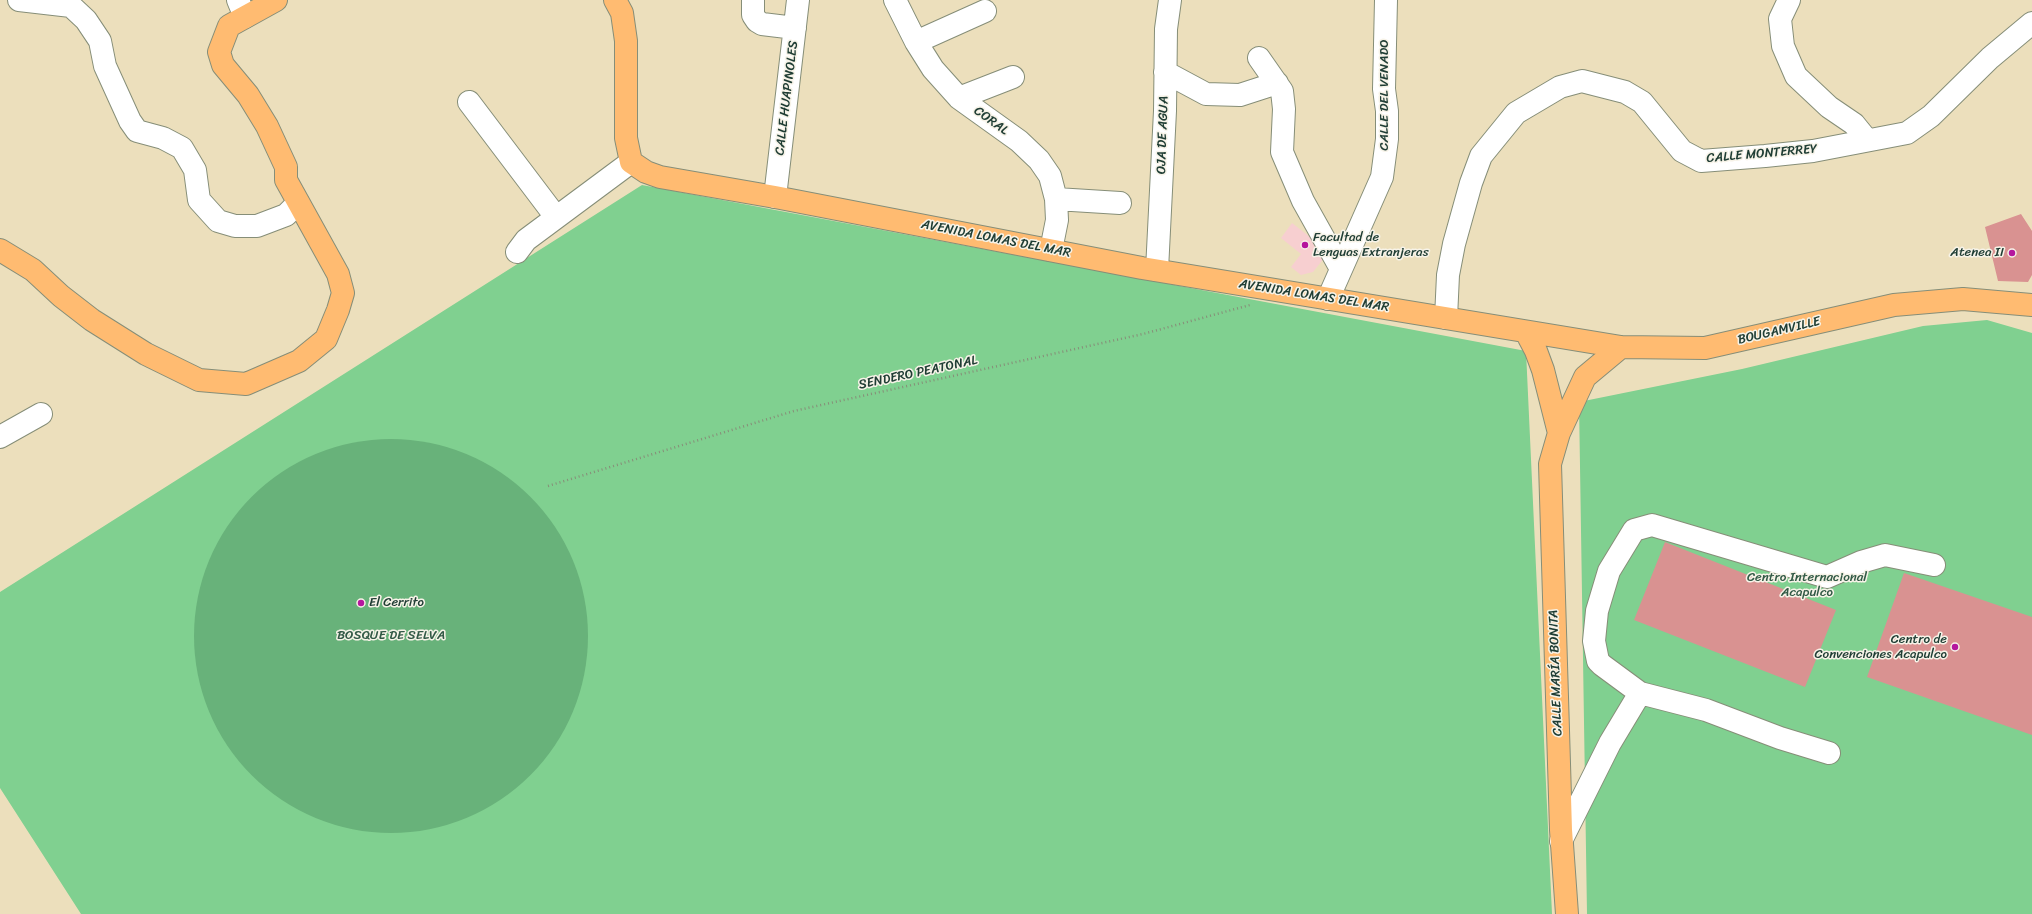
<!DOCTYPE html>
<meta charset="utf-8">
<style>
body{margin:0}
canvas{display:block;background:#ecdfbc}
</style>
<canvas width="2032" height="914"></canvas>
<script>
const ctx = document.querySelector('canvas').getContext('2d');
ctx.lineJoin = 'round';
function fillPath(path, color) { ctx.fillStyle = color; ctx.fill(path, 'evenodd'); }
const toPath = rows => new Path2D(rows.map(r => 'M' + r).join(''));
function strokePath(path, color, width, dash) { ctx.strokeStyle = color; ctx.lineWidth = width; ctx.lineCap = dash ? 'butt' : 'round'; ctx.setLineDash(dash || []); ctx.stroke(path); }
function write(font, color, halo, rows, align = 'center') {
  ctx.font = font + ' Sriracha,sans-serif'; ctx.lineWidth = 3; ctx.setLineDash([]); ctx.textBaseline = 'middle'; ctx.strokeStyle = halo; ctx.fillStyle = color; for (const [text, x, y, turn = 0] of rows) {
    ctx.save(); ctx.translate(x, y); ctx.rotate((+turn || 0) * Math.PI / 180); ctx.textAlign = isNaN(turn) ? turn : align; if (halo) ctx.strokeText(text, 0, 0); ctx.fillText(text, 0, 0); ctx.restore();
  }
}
const built = toPath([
 [1292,223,1329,252,1313,272,1301,275,1291,267,1301,254,1281,238]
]);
const green = toPath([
 [642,185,1526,351,1552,914,81,914,0,788,0,592],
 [1987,320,2032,333,2032,914,1587,914,1579,402,1742,369,1923,326]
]);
const forest = toPath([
 '194 636a197 197 0 1 1 394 0a197 197 0 1 1-394 0Z'
]);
const building = toPath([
 [2021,214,2032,231,2032,275,2028,282,1998,281,1985,227],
 [1665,542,1836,610,1805,687,1634,620],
 [1904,573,2032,617,2032,735,1867,677]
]);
const path = toPath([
 [548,486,794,411,1143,334,1250,305]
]);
const minor = toPath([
 [19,0,71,6,86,20,100,41,105,66,130,121,137,131,163,138,182,148,195,170,199,200,218,221,235,226,257,226,286,215,298,203],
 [238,0,245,17],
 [753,0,753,15,757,21,762,24,795,28],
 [895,0,916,42,933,69,959,98,1019,141,1039,160,1050,176,1056,199,1057,220,1051,250],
 [1789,0,1780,19,1783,46,1796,76,1829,107,1854,124,1867,140],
 [916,42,985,11],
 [1259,58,1282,91,1284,109,1282,152,1303,201,1341,269],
 [1165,72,1206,94,1240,95,1277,83],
 [959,98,1013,77],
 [469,102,556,217],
 [775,197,798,0],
 [1056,199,1120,203],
 [517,252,526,240,631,162],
 [1157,270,1165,111,1166,29,1170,0],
 [1328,299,1382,177,1387,139,1387,111,1384,89,1386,0],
 [1446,318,1448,275,1454,244,1471,183,1481,156,1516,113,1560,87,1582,81,1625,92,1642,102,1682,151,1701,161,1765,156,1813,151,1907,133,1931,116,1990,58,2032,23],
 [0,437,41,414],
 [1829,753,1780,738,1706,710,1640,693,1602,665,1598,661,1594,641,1597,611,1609,571,1634,530,1652,525,1827,577,1861,562,1885,555,1934,565],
 [1561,841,1610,743,1640,693]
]);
const major = toPath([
 [615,0,622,13,626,41,626,138,631,162,646,172,660,177,775,197,1142,268,1621,347,1705,348,1894,305,1963,299,2032,305],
 [0,250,33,270,61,296,92,320,146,354,199,380,246,384,299,361,326,339,338,310,343,293,338,274,286,180,286,167,267,126,248,95,223,65,219,52,229,26,276,0],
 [1526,332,1536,351,1543,370,1559,433],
 [1567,914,1561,830,1550,464,1559,433,1585,377,1621,347]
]);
const markers = [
 [1305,245,4,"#b5179e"],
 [2012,253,4,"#b5179e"],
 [361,603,4,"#b5179e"],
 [1955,647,4,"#b5179e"]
];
const streetNames = [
 ["CALLE DEL VENADO",1385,95,-90],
 ["CALLE HUAPINOLES",787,98,-83],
 ["CORAL",991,121,36],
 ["OJA DE AGUA",1163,135,-88],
 ["CALLE MONTERREY",1762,154,-5],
 ["AVENIDA LOMAS DEL MAR",996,239,11],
 ["AVENIDA LOMAS DEL MAR",1314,296,9],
 ["BOUGAMVILLE",1779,331,-13],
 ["SENDERO PEATONAL",918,373,-12],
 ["CALLE MARÍA BONITA",1556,673,-92]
];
const poiNames = [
 ["Facultad de",1313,238],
 ["Lenguas Extranjeras",1313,253],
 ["Atenea II",2004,253,"right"],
 ["El Cerrito",369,603],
 ["Centro de",1947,640,"right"],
 ["Convenciones Acapulco",1947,655,"right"]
];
const parkNames = [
 ["Centro Internacional",1807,578],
 ["Acapulco",1807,593],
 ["BOSQUE DE SELVA",391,636]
];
fillPath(built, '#f7cfd0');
fillPath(green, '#80d090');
fillPath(forest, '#68b27a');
fillPath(building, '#d99291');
strokePath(minor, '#868e78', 24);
strokePath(major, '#868e78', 24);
strokePath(path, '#868e78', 2.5, [1, 3]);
strokePath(minor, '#fff', 22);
strokePath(major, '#ffbb71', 22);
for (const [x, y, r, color] of markers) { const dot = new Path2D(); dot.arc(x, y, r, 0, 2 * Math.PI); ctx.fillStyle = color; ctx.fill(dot); strokePath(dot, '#f7f3e8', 1.5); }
write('13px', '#1f3d34', '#f7f3e8', streetNames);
write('13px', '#1f3d34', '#f7f3e8', poiNames, 'left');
write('13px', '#325a46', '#f7f3e8', parkNames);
</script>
